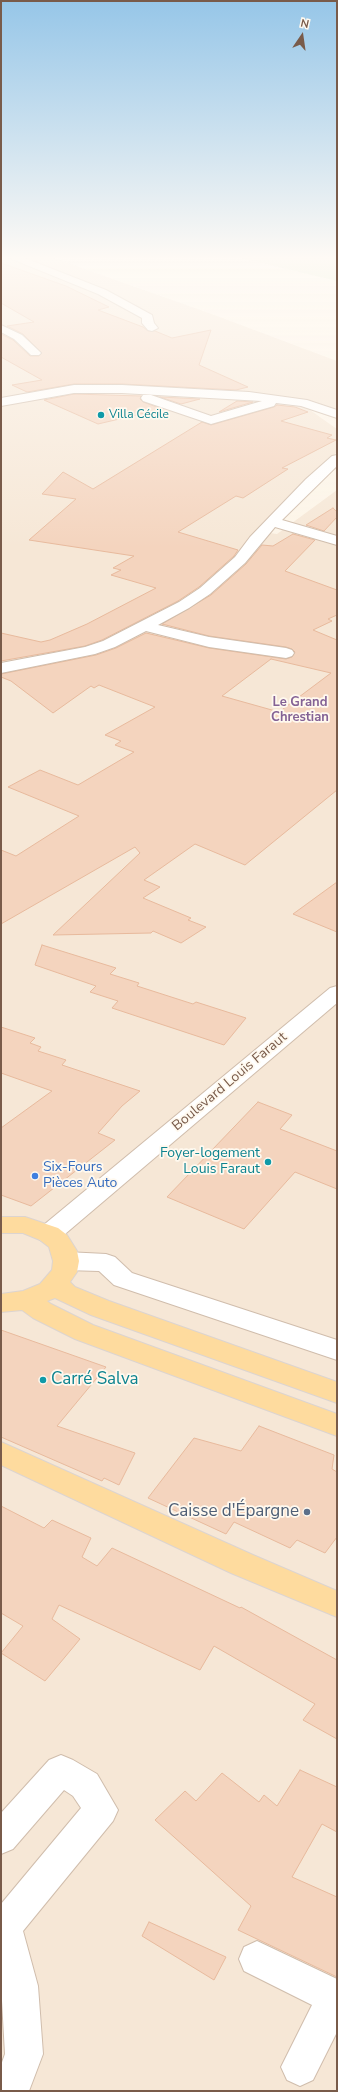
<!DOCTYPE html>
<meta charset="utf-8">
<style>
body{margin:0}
#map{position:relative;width:338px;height:2092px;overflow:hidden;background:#fdf5e8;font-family:"Nunito Sans",sans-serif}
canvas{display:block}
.frame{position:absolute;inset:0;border:2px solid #795b4a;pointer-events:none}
.north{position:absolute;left:282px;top:16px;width:40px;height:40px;-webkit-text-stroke:3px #fff9ef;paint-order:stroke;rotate:13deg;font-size:11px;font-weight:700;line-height:16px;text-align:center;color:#795b4a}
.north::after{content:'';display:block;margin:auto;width:14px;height:18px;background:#795b4a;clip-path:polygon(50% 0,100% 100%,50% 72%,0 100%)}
</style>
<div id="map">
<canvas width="338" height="2092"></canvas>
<div class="frame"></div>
<div class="north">N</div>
</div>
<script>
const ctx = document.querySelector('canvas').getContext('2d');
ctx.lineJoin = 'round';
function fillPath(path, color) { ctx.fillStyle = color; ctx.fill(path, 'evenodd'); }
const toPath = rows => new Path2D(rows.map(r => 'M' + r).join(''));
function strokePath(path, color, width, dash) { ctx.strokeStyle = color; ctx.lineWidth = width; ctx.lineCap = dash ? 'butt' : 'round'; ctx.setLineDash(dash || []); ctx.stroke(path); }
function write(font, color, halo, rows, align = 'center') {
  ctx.font = font + ' "Nunito Sans",sans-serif'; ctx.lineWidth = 3.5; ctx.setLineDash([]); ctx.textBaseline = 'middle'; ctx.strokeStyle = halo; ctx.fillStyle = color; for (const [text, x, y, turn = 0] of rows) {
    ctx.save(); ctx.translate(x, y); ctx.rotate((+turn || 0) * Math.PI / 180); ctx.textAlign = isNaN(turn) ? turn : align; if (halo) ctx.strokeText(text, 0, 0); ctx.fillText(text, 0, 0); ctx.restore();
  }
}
const residential = toPath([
 [1,255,45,255,209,313,337,361,337,409,263,394,188,388,89,385,1,398],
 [89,390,300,403,337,429,337,452,255,531,277,534,337,490,337,2091,1,2091,1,404]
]);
const green = toPath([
 [228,255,337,255,337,281]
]);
const building = toPath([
 [1,263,66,286,109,307,98,310,143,327,148,331,155,331,172,338,211,330,199,365,248,387,236,390,122,384,74,384,27,392,12,385,42,380,1,357,1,334,13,340,30,356,39,356,42,353,23,334,7,326,34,322,1,303,1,263],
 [74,394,141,396,140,399,143,402,162,409,98,424,44,400,74,394],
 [160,397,200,399,181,404,160,397],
 [237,401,253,402,219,412,237,401],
 [277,405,295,407,308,412,281,421,332,435,327,438,336,440,282,468,288,469,243,498,236,496,178,532,238,550,234,556,199,587,178,601,102,640,85,646,1,661,1,633,41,642,50,640,87,624,156,588,111,575,121,570,113,568,134,556,29,540,76,499,42,494,63,472,93,489,202,422,211,425,274,407,277,405],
 [333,508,337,512,337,517,324,531,306,525,333,508],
 [293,534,315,540,285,571,337,590,337,615,328,619,332,621,313,630,337,640,337,790,245,865,195,844,144,880,160,887,143,898,191,918,188,920,206,927,181,943,153,931,151,933,53,935,140,853,135,847,1,924,1,850,16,856,79,816,8,787,40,770,78,785,134,752,115,745,121,741,105,735,155,707,99,685,94,688,91,686,53,713,11,681,1,677,1,674,96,655,116,648,146,633,209,648,286,659,292,657,295,652,292,649,286,647,209,636,162,624,211,595,246,564,262,545,273,546,293,534],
 [271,659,331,673,279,712,222,696,271,659],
 [337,882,337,932,293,914,337,882],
 [42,945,116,968,110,974,139,983,137,986,193,1004,196,1002,246,1018,224,1045,112,1008,118,1001,90,992,96,986,35,965,42,945],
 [1,1027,35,1038,30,1043,41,1047,38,1051,66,1060,62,1065,140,1091,122,1106,98,1133,115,1140,31,1206,1,1195,1,1128,52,1091,1,1073,1,1027],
 [258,1102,292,1115,280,1129,337,1151,337,1189,295,1172,244,1229,167,1197,258,1102],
 [1,1330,106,1367,57,1426,135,1453,119,1485,104,1478,102,1481,1,1437,1,1330],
 [259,1426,334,1455,332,1469,337,1472,337,1537,325,1553,297,1540,290,1548,234,1522,226,1534,148,1498,194,1438,241,1451,259,1426],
 [1,1506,44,1528,52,1520,91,1538,82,1557,97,1566,112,1548,240,1608,241,1607,337,1660,337,1739,303,1720,315,1704,214,1646,200,1670,59,1605,52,1619,80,1639,45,1681,1,1653,23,1626,1,1613,1,1506],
 [300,1770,337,1787,337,1832,322,1824,292,1877,337,1897,337,1977,238,1930,251,1906,155,1820,185,1791,196,1801,222,1773,259,1802,264,1795,277,1806,300,1770],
 [149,1922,226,1957,214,1980,142,1936,149,1922]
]);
const minor = toPath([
 [2,255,17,255,106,290,152,315,154,323,158,328,152,331,148,330,142,323,142,318,98,294,2,255],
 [1,325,22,335,39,351,41,353,39,355,31,355,14,339,1,332,1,325],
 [74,385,122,385,249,392,307,400,337,410,337,418,301,406,276,403,274,406,211,424,143,401,141,398,143,395,151,395,211,416,262,401,122,393,74,393,1,406,1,398,74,385],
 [337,455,337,466,282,520,337,536,337,545,275,527,245,563,210,594,189,608,158,625,209,637,286,648,292,650,294,653,292,656,286,658,209,647,146,631,115,647,95,654,1,673,1,663,85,647,103,641,179,602,200,588,235,557,250,537,306,479,332,456,337,455],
 [337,986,337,1003,58,1240,49,1242,40,1240,37,1234,40,1228,330,988,337,986],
 [66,1252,106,1254,115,1257,132,1273,337,1340,337,1360,114,1285,99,1271,66,1270,57,1267,53,1261,57,1255,66,1252],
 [61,1755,73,1760,97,1774,118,1810,113,1821,23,1931,38,1986,43,2054,29,2091,1,2091,1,2065,5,2054,1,1983,1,1904,81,1808,73,1796,64,1790,13,1849,1,1854,1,1813,49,1760,61,1755],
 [257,1941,337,1979,337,2032,313,2080,300,2086,287,2080,281,2067,312,2005,244,1971,239,1959,244,1947,257,1941]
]);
const major = toPath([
 [1,1217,25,1217,58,1228,67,1235,77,1251,79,1261,77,1272,70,1282,75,1287,109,1301,337,1382,337,1403,91,1315,55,1298,47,1301,51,1304,93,1325,337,1414,337,1436,75,1339,33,1318,22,1310,1,1312,1,1294,23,1291,40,1284,52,1270,53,1261,49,1247,40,1240,23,1233,1,1233,1,1217],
 [1,1442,253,1555,337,1591,337,1617,231,1573,1,1465,1,1442]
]);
const markers = [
 [101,415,4,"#0f9aa8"],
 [268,1162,4,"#0f9aa8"],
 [35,1176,4,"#3f7fe0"],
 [43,1380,4,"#0f9aa8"],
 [307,1512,4,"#5c6f8a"]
];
const farCulturenames = [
 ["Villa Cécile",109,415]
];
const farNeighbourhoodnames = [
 ["Le Grand",300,703],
 ["Chrestian",300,718]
];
const streetNames = [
 ["Boulevard Louis Faraut",230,1082,-40]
];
const cultureNames = [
 ["Foyer-logement",260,1154],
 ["Louis Faraut",260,1170]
];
const shopNames = [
 ["Six-Fours",43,1168],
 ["Pièces Auto",43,1184]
];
const nearCulturenames = [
 ["Carré Salva",51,1380]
];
const nearServicenames = [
 ["Caisse d'Épargne",299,1512]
];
fillPath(residential, '#f6e7d6');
fillPath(green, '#d5ecc5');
fillPath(building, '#f4d4be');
strokePath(building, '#e8ba9d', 1);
strokePath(minor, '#d0bdac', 2);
strokePath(major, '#dcd4d0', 2);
fillPath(minor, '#fff');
fillPath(major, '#fedb9e');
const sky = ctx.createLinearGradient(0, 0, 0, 548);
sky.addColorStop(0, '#96c6e8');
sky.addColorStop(0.47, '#fefaf5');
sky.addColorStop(1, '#fefaf500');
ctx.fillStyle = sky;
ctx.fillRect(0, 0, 338, 548);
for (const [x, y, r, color] of markers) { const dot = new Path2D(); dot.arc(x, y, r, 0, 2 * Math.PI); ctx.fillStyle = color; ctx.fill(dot); strokePath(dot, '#fff9ef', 1.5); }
write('12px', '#0d838f', '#fff9ef', farCulturenames, 'left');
write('bold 13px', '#846295', '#fff9ef', farNeighbourhoodnames);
write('14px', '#795b4a', '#fff9ef', streetNames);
write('14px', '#0d838f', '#fff9ef', cultureNames, 'right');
write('14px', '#366cbe', '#fff9ef', shopNames, 'left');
write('17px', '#0d838f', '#fff9ef', nearCulturenames, 'left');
write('17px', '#4e5e75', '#fff9ef', nearServicenames, 'right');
</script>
